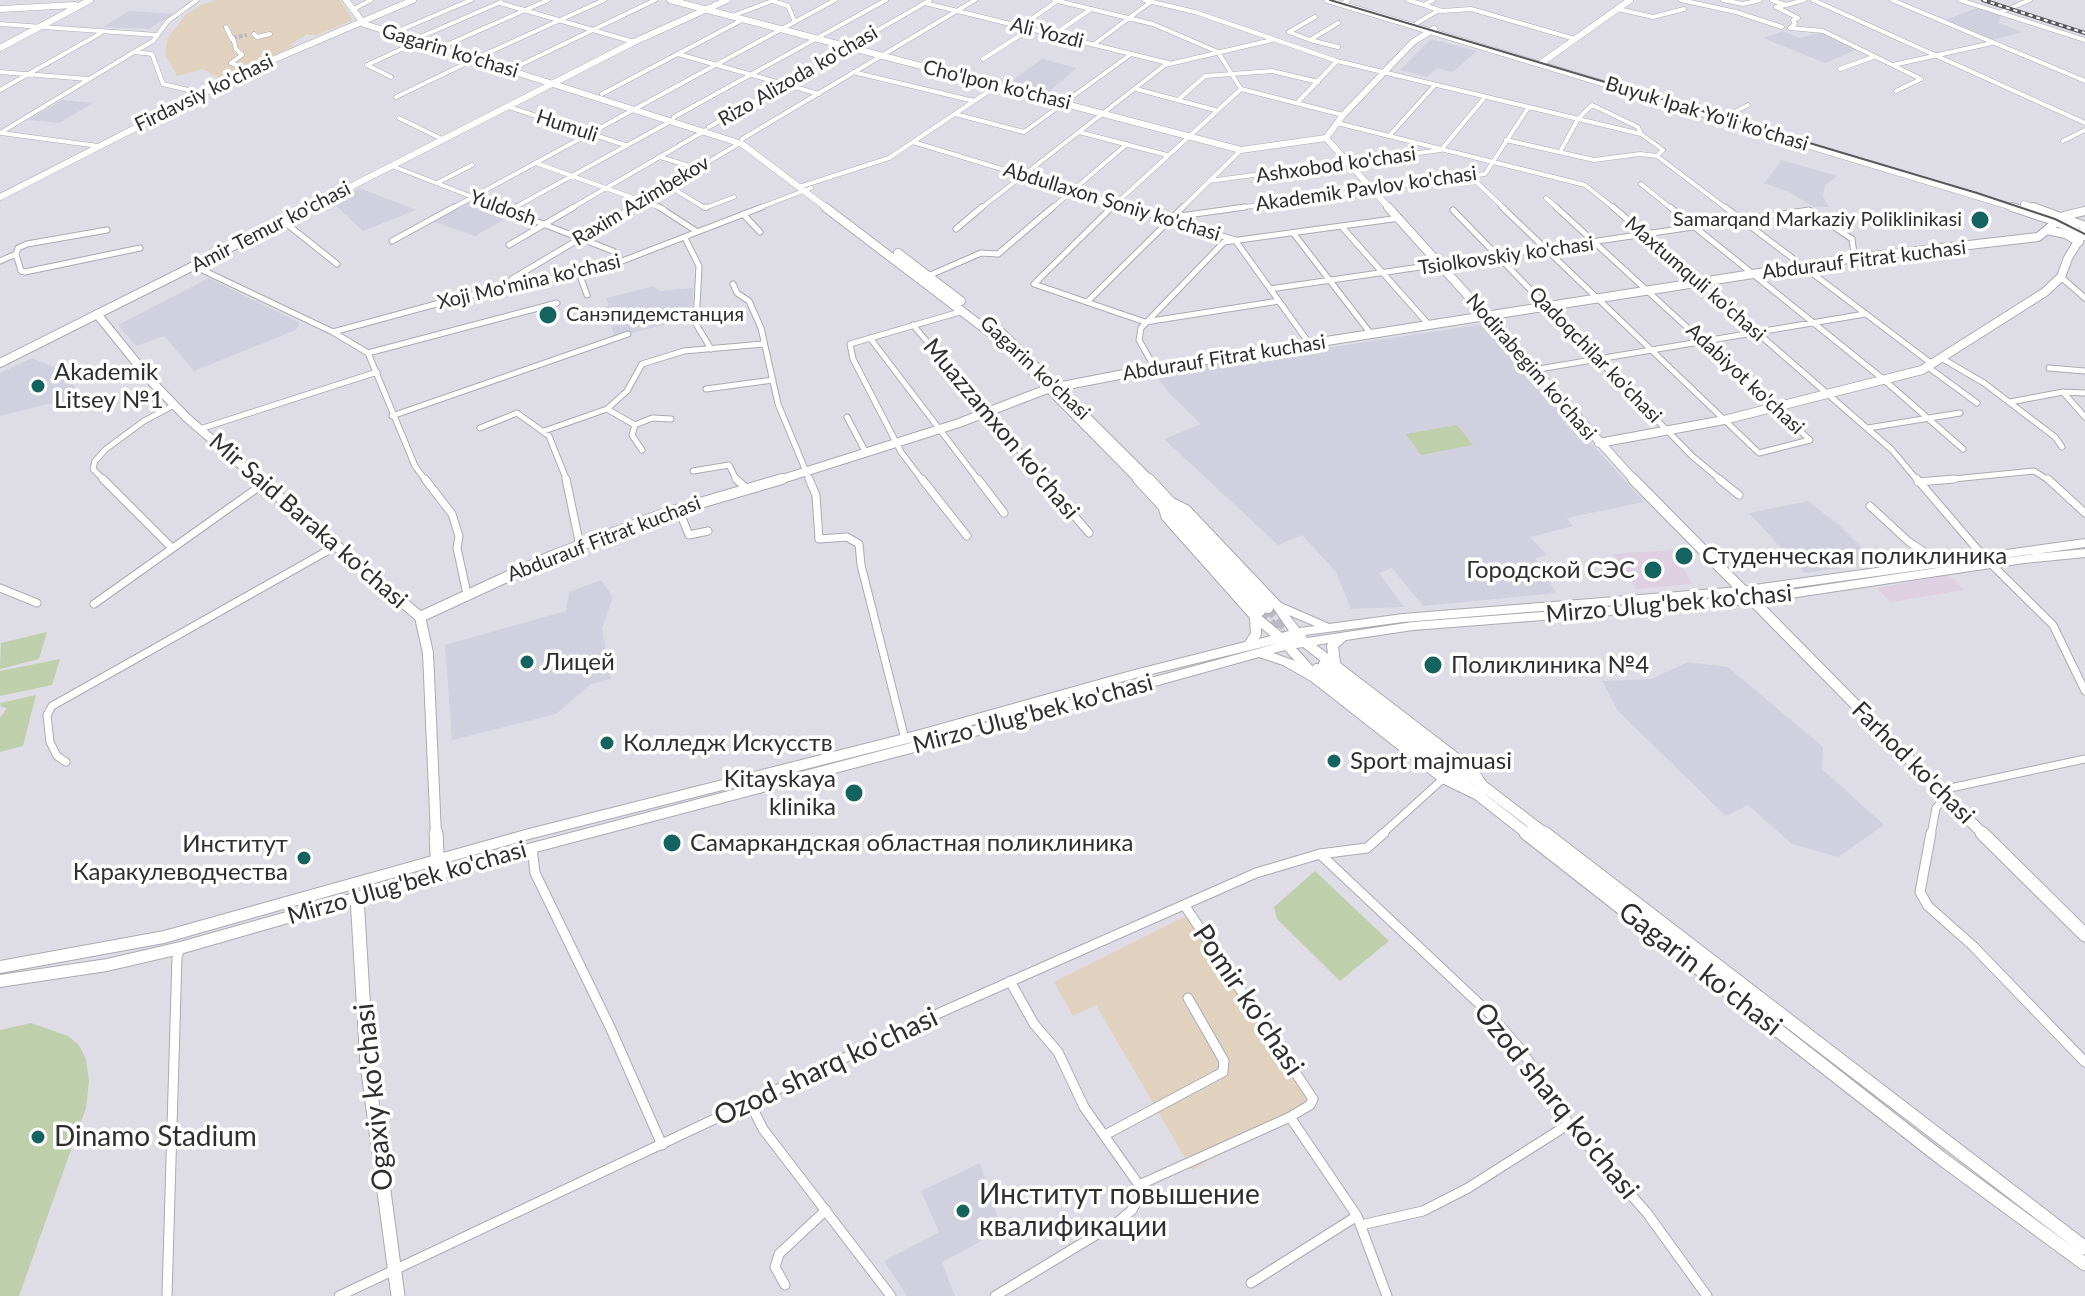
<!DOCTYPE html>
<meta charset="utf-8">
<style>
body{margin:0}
canvas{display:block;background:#dedde6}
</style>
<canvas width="2085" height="1296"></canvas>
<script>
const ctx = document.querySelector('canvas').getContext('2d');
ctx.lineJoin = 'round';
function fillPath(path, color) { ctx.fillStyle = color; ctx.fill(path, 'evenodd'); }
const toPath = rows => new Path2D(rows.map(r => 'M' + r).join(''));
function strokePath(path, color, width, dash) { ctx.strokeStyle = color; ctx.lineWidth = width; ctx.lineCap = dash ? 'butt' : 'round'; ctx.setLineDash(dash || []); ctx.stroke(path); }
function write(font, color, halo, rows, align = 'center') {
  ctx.font = font + ' Lato,sans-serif'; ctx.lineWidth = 7; ctx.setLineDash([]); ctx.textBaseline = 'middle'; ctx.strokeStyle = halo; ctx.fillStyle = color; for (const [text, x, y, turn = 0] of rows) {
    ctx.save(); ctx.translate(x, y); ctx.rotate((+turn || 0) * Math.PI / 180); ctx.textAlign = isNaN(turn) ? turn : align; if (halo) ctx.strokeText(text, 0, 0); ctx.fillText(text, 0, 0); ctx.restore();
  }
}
const built = toPath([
 [1979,7,2001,15,1999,23,2022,32,1992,40,1945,20],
 [129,11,174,14,149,29,103,27],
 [1783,31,1800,38,1822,32,1858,49,1825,63,1763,38],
 [1431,39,1477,51,1453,72,1437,68,1427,77,1400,70],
 [1042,59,1077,68,1046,94,1007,84],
 [62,100,93,103,59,123,28,120],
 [1782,160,1837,176,1825,185,1823,196,1829,207,1814,207,1787,191,1764,183],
 [359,188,416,210,363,231,333,203],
 [471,201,510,216,475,236,434,222],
 [209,278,300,323,296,330,194,371,164,336,136,346,118,325],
 [654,286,659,291,693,288,692,318,615,337,604,307,609,305,606,298],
 [1484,324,1644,502,1567,518,1573,526,1530,537,1547,555,1535,558,1556,593,1423,606,1392,568,1379,573,1404,607,1351,609,1336,572,1302,535,1278,545,1164,439,1201,424,1168,392,1155,374],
 [32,358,59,369,87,400,63,404,60,401,0,416,0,373],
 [1808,501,1839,525,1877,563,1804,573,1749,513],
 [601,580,613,597,602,628,611,679,591,684,556,714,452,740,445,645,566,611,569,592],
 [1688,662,1728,667,1823,747,1822,769,1884,825,1838,857,1792,844,1748,805,1726,816,1618,711,1602,681,1651,679],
 [980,1163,1002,1230,942,1262,955,1296,907,1296,884,1261,939,1232,921,1191]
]);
const industrial = toPath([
 [217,0,340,0,353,20,317,35,306,35,289,45,294,46,221,79,203,69,177,76,165,54,168,38,184,16,203,4],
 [1188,915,1312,1101,1192,1170,1096,1005,1073,1016,1054,982]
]);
const medical = toPath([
 [1673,550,1692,584,1637,589,1613,554],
 [1949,575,1964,590,1890,602,1877,588]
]);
const green = toPath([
 [1457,425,1473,445,1421,455,1406,434],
 [47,632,39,659,0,669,1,643],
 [60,659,52,685,0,696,0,671],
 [36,695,23,746,0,752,0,718,7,708,1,707,0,703],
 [1315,871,1389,941,1340,981,1277,919,1274,907],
 [31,1023,68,1036,79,1045,86,1059,89,1081,86,1108,19,1296,0,1296,0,1030]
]);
const streetTunnel = toPath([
 [233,38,247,35]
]);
const secondaryTunnel = toPath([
 [1268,608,1296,638],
 [1260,611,1283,636]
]);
const streetFar3 = toPath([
 [197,0,168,21,153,41,134,52,152,54,163,84,201,93],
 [1054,0,1153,24,1218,52,1241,89,1343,115],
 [1144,0,1195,12,1337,61,1641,134,1663,150,1657,156],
 [1408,0,1424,5],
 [1433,0,1424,5,1442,11,1471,9,1575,39],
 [1681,0,1736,12,1782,27],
 [1723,0,1743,4,1760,0],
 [1772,0,1786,5,1804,0],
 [1813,0,2085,123],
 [1892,0,2085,81],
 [1960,0,2085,40],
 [773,1,788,6,795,22],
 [1345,2,1348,0],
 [500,3,634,42],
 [925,3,1168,63],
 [1786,5,1776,7,1798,18,1793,20,1795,24,1790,28,1823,31,1921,79,1896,91],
 [1618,9,1653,17,1684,9],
 [352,10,371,0],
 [1999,13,2030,0],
 [732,16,775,0],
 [1338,23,1310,40,1338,47],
 [1417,23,1439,10],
 [0,24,157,35],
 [226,27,232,39],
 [1020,27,1057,1],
 [396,32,471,0],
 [254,34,257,37,270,34],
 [1053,35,1091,9],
 [233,38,236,49,242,55,231,63,249,70],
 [418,38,501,2],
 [1310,40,1289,32,1315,17],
 [1093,45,1152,1],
 [444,46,548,0],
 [678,54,819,94],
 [479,57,604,0],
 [983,59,1030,29],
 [1893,65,1992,43],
 [514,68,655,0],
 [1840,69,1873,57],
 [0,72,88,79],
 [853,72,974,101],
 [391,77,367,65,417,42],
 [1136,89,1215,110],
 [0,90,101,33],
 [602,94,742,20],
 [396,97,475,59],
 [1178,100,1205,76,1272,71,1318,82],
 [1297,103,1337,61],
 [509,107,625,145],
 [955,114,1024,132,1131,54],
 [1729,115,1748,105],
 [674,117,886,0],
 [399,118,444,140],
 [1337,123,1585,185,1615,209],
 [709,127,930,0],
 [1079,132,1167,155],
 [0,133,134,52],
 [1,133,98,146],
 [1389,136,1435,85],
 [742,139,975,0],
 [1506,140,1594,160,1640,154,1657,156],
 [2063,141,2085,130],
 [913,142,1133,209],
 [1560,152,1578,119,1592,105,1638,127,1641,134],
 [1657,156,1727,209],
 [660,157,696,168],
 [536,163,664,209],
 [392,166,504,209],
 [1470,176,1505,209],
 [1209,181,1441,150,1485,97],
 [437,183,472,165],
 [1641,184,1672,209],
 [667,185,705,208,734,197],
 [799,187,889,158,998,85],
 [1546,198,1558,209],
 [451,209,835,0],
 [512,209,673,120],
 [570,209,706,130],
 [629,209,740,143],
 [756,209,811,188],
 [980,209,1165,65,1272,40],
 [1051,209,1127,144],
 [1110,209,1241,89],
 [1181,209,1241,150],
 [1230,209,1485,174,1528,108]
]);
const streetFar2 = toPath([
 [499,207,613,251],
 [659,207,696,231],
 [704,207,707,207],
 [1112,207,1034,284,1145,322,1279,301],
 [1127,207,1235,240,1309,343],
 [1502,207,1759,453,1810,440,1556,207],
 [1613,207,1892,450,1918,481],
 [1670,207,1883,379,1963,449],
 [1725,207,1932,364],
 [1453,210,1692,456,1722,481],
 [509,211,516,207],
 [743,214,760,232],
 [1173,217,1245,207],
 [283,221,337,264],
 [1342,227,1430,326],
 [956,229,982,207],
 [1294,234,1371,334],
 [685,238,699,266,696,324,711,349],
 [392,241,454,207],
 [509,245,574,207],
 [16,254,21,271,25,272,140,248],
 [0,261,16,254,18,248,27,244,107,230],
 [194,266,333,332,368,353,415,466,426,481],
 [579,273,587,295],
 [928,276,981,253,998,254,1053,207],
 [2061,277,2085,298],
 [733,284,737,293,749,301,761,328,778,404,810,481],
 [506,289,512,279,633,207],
 [1270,289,1809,210,1852,239,1854,253,1860,258],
 [1087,302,1183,207],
 [913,325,1045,481],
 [333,332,462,297,604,268,762,207],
 [870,338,979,481],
 [368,353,557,303],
 [1943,359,1984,383,2055,437,2062,447],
 [1928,367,1977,403],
 [1155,368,1139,340,1141,328,1224,242,1400,218],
 [2049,368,2085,371],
 [1533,370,1865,314],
 [706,389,773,380],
 [2063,392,2085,417],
 [2010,402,2063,392,2085,393],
 [607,409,635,425,632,435,642,450],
 [392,416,628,334],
 [847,417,865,451],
 [635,425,652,418,671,419],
 [480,428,517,413,549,436,567,481],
 [1868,428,1960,413],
 [200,429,377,372],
 [544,431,607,409,627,391,642,364,684,351,763,344],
 [693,471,729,465,737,481],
 [105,481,93,469,95,461,106,449,144,421,174,405],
 [923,481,901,452,853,359,850,344,963,311],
 [1933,481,2034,471,2050,481]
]);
const streetFar1 = toPath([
 [103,479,171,547],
 [425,479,452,514,459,536,457,548,467,594],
 [566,479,580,546],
 [736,479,746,488],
 [809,479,816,495,819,539,847,537,859,544,861,565,905,739],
 [922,479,967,536],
 [978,479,1004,513],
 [1043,479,1089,533],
 [1719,479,1739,495],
 [1917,479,1983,556,2053,625,2085,691],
 [2048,479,2085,513],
 [1918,482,1954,479],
 [1870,506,1909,542,1940,562],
 [678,508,689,535,708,531],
 [0,588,37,603],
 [94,604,263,484],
 [66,762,57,756,50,742,47,715,52,706,336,546],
 [1941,790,2085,759],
 [1381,835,1444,778],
 [1931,835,1936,808,1946,797]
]);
const street = toPath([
 [1931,833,1920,892,1928,906,1973,946,2085,1062],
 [532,848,535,873,610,1027,662,1145],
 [1320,854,1489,1013,1522,1051,1569,1124,1647,1213,1707,1296],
 [750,1103,763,1129,891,1296],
 [1290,1117,1357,1216,1387,1296],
 [1105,1135,1223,1072,1224,1061,1188,998],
 [1139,1185,1290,1117,1310,1105,1313,1099,1185,906],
 [1361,1225,1423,1211,1468,1188,1569,1124],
 [1251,1283,1357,1216],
 [785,1285,775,1267,779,1254,826,1210],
 [167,1296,177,957,180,948],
 [339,1296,946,1010,1256,873,1320,854,1367,848,1384,833],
 [995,1296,1119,1221,1132,1210,1139,1197,1139,1185,1084,1107,1058,1052,1034,1024,1010,981]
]);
const secondaryFar3 = toPath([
 [346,0,364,24,742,144,828,209],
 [670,0,1241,150,1326,138],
 [1327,0,2018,209],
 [0,9,75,5],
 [0,48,90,0],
 [1540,64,1630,0],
 [1326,138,1390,209],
 [1326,138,1343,115,1413,42,1434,29],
 [0,197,249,70,413,0],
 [2024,204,2038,209],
 [307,209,634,42,727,0]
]);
const secondaryFar2 = toPath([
 [825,207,1005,344,1140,481],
 [1388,207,1635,481],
 [2012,207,2057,222,2085,236],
 [2033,207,2085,226],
 [2047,230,2066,234,2079,242],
 [898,253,961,301],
 [97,314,152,382,187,418,260,481],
 [1002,333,1151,481],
 [0,363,311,207],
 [1599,443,1724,420,1922,370,2045,292,2061,277,2068,258,2085,230],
 [776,481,959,423,1047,389,1155,368,1848,259,2038,237,2064,216,2085,211]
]);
const secondaryFar1 = toPath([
 [258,479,420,617,428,653,436,835],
 [1138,479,1260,611],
 [1149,479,1268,608],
 [1633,479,1984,835],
 [420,617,552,556,666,513,782,479],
 [1324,664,1547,835],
 [1317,669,1529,835]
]);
const secondary = toPath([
 [436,833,438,874],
 [1526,833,1941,1158,2085,1264],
 [1544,833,2085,1248],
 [1982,833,2085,935],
 [357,897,367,1064,398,1296]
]);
const primary = toPath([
 [1171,497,1189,506,1281,603,1329,624,1403,614,1740,587,2085,539,2085,547,1740,595,1403,622,1305,635,1307,638,1413,622,1750,596,2024,555,2085,549,2085,557,2024,563,1750,604,1413,630,1346,640,1338,647,1340,663,1477,768,1491,790,1489,794,1483,794,1481,799,1477,800,1440,782,1311,681,1283,665,1259,657,975,736,532,853,180,954,107,971,0,987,0,975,107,959,180,942,532,843,975,726,1279,643,1131,679,920,740,529,839,164,943,0,973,0,961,164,931,529,829,920,730,1131,671,1245,642,1251,633,1250,618,1162,519,1157,503,1162,500,1167,503,1171,516,1259,614,1282,633,1289,631,1274,609,1183,510,1168,502,1166,500,1168,498,1171,497],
 [1289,615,1315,626,1299,628,1289,615],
 [1261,628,1271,636,1259,639,1261,634,1261,628],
 [1328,643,1327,646,1328,654,1316,645,1328,643],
 [1303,647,1469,776,1478,790,1448,774,1316,673,1315,669,1296,648,1303,647],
 [1285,650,1295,661,1273,653,1285,650]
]);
const tram = toPath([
 [1330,0,1977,193,2055,219,2085,234]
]);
const rail = toPath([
 [1983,0,2085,33]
]);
const markers = [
 [1980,220,10,"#15635f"],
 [548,315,10,"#15635f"],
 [38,386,8,"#15635f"],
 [1684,556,10,"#15635f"],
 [1653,570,10,"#15635f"],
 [527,662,8,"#15635f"],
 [1433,665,10,"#15635f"],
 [607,743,8,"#15635f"],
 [1334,761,8,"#15635f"],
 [854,793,10,"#15635f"],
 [672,843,10,"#15635f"],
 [304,858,8,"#15635f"],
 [38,1137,8,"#15635f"],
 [963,1211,8,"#15635f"]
];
const farStreetnames = [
 ["Ali Yozdi",1047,33,14],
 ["Gagarin ko'chasi",450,51,17],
 ["Rizo Alizoda ko'chasi",798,76,-30],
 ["Cho'lpon ko'chasi",997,85,14],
 ["Firdavsiy ko'chasi",204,93,-26],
 ["Buyuk Ipak Yo'li ko'chasi",1707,114,17],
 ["Humuli",567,126,18],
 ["Ashxobod ko'chasi",1336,165,-8],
 ["Akademik Pavlov ko'chasi",1366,189,-8],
 ["Raxim Azimbekov",641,201,-31],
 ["Abdullaxon Soniy ko'chasi",1112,202,17],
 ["Yuldosh",503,208,20],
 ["Amir Temur ko'chasi",271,227,-27],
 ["Tsiolkovskiy ko'chasi",1506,256,-8],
 ["Abdurauf Fitrat kuchasi",1864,260,-7],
 ["Maxtumquli ko'chasi",1695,279,41],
 ["Xoji Mo'mina ko'chasi",529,282,-13],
 ["Qadoqchilar ko'chasi",1595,355,46],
 ["Abdurauf Fitrat kuchasi",1224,358,-9],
 ["Nodirabegim ko'chasi",1531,367,49],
 ["Gagarin ko'chasi",1035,368,43],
 ["Adabiyot ko'chasi",1745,379,43],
 ["Abdurauf Fitrat kuchasi",604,539,-21]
];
const farPoinames = [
 ["Samarqand Markaziy Poliklinikasi",1962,220],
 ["Санэпидемстанция",566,315,"left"]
];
const poiNames = [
 ["Akademik",54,372],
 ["Litsey №1",54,400],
 ["Студенческая поликлиника",1702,556],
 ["Городской СЭС",1635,570,"right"],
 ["Лицей",543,662],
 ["Поликлиника №4",1451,665],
 ["Колледж Искусств",623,743],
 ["Sport majmuasi",1350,761],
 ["Kitayskaya",836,779,"right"],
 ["klinika",836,807,"right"],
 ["Самаркандская областная поликлиника",690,843],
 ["Институт",288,844,"right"],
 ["Каракулеводчества",288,872,"right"]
];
const streetNames = [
 ["Muazzamxon ko'chasi",1001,429,50],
 ["Mir Said Baraka ko'chasi",308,521,41],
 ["Mirzo Ulug'bek ko'chasi",1669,604,-5],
 ["Mirzo Ulug'bek ko'chasi",1033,714,-15],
 ["Farhod ko'chasi",1913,763,45],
 ["Mirzo Ulug'bek ko'chasi",407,883,-16]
];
const nearStreetnames = [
 ["Gagarin ko'chasi",1700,969,38],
 ["Pomir ko'chasi",1248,1000,56],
 ["Ozod sharq ko'chasi",826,1067,-25],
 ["Ogaxiy ko'chasi",374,1097,-96],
 ["Ozod sharq ko'chasi",1556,1101,51]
];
const nearPoinames = [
 ["Dinamo Stadium",54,1137],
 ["Институт повышение",979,1195],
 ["квалификации",979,1227]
];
fillPath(built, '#d1d0de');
fillPath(industrial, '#e1d2c0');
fillPath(medical, '#decfe1');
fillPath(green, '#bfcfac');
strokePath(streetTunnel, '#bbbac2', 4, [4, 2]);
strokePath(secondaryTunnel, '#bbbac2', 10, [10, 5]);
strokePath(streetFar3, '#abaab2', 5);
strokePath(streetFar2, '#abaab2', 7);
strokePath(streetFar1, '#abaab2', 9);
strokePath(street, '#abaab2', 11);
strokePath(secondaryFar3, '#abaab2', 7);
strokePath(secondaryFar2, '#abaab2', 10);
strokePath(secondaryFar1, '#abaab2', 12);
strokePath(secondary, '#abaab2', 15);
strokePath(primary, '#abaab2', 2);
strokePath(streetFar3, '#fff', 4);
strokePath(streetFar2, '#fff', 5);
strokePath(streetFar1, '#fff', 7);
strokePath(street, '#fff', 9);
strokePath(secondaryFar3, '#fff', 6);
strokePath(secondaryFar2, '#fff', 8);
strokePath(secondaryFar1, '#fff', 10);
strokePath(secondary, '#fff', 13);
fillPath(primary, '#fff');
strokePath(tram, '#59585d', 2);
strokePath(rail, '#59585d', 4);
strokePath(rail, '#fff', 2, [4]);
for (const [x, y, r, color] of markers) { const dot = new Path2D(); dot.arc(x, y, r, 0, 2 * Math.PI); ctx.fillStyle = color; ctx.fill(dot); strokePath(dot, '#fff', 3); }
write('20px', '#2f2f32', '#fff', farStreetnames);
write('20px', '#2f2f32', '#fff', farPoinames, 'right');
write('24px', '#2f2f32', '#fff', poiNames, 'left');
write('24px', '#2f2f32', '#fff', streetNames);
write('28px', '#2f2f32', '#fff', nearStreetnames);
write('28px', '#2f2f32', '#fff', nearPoinames, 'left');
</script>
